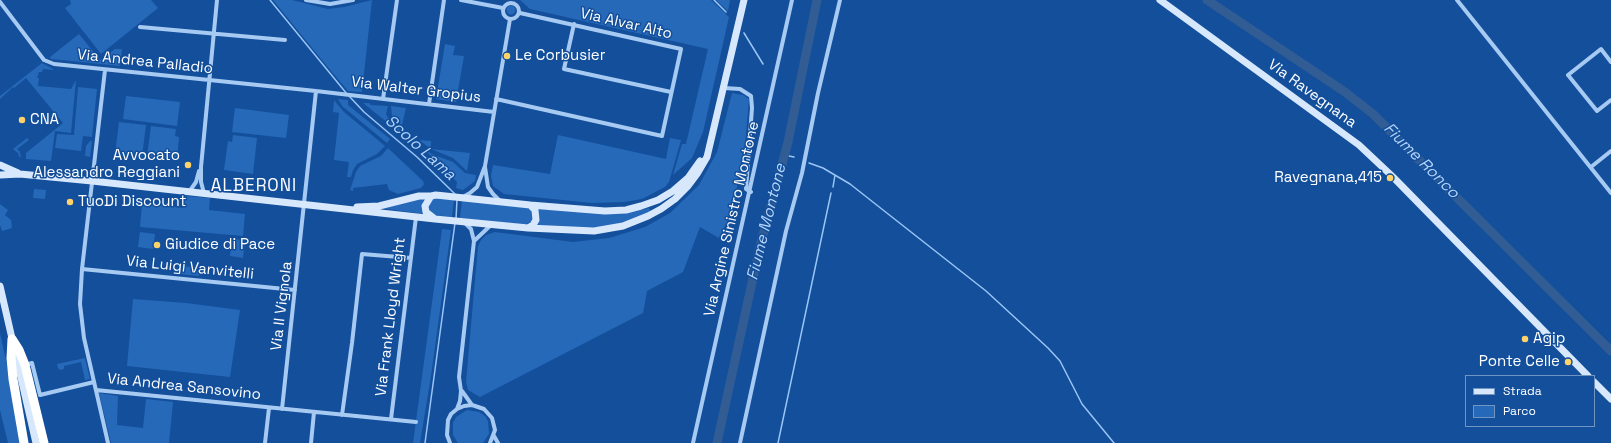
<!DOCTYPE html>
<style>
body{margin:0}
#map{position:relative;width:1611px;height:443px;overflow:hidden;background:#134f9b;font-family:"Space Grotesk",sans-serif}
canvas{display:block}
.legend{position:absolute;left:1465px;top:375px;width:130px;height:52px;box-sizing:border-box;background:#134f9b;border:1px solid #7195c3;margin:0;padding:5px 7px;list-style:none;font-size:12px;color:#fff}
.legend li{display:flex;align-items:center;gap:8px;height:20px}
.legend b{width:20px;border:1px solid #7195c3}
</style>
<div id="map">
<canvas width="1611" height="443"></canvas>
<ul class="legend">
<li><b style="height:5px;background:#d7e8fd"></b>Strada</li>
<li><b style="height:11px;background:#2669b9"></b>Parco</li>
</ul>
</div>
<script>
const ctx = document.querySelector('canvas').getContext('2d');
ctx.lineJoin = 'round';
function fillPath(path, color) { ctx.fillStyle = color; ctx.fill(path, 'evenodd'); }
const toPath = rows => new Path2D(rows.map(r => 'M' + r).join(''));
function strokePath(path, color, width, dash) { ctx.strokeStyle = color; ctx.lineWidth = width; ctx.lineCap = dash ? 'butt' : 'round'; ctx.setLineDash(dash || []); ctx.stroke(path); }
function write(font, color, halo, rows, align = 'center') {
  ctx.font = font + ' "Space Grotesk",sans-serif'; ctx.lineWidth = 3; ctx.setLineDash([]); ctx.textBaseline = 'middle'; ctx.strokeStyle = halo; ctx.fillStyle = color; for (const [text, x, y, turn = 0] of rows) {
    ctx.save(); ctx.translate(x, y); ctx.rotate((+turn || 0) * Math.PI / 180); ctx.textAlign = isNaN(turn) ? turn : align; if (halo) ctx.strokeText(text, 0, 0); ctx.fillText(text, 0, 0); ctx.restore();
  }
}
const green = toPath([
 [70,0,151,0,158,8,101,54,65,8,71,4],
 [273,0,292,0,328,9,344,7,372,0,362,92,348,91,326,65],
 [520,0,711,0,729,17,703,132,692,158,673,175,682,144,686,144,708,49,530,9],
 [716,0,730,0,728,11,719,3],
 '506.5 10a4.5 4.5 0 1 1 9 0a4.5 4.5 0 1 1-9 0Z',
 [79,34,100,60,115,49,122,49,120,66,51,59,50,57],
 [445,44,455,46,453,55,464,56,456,102,436,99],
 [42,63,53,69,53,70,43,69,42,72,39,72,37,78,39,78,38,86,71,89,76,80,71,133,55,131,51,161,26,159,26,153,63,123,26,78,14,88,13,87,0,99,0,96],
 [78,87,97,89,92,137,83,136,81,151,55,148,57,134,74,135],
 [732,93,743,95,749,99,745,146,732,212,719,238,700,227,683,272,647,291,643,313,480,397,468,390,466,382,478,246,481,240,486,235,495,232,573,242,609,238,645,227,670,213,699,185,717,152],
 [126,96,180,102,177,126,123,119],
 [338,99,348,100,348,105,353,109,390,139,387,143,342,106],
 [334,100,344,112,385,146,377,154,357,164,353,170,351,177,347,177,349,162,334,160,339,113,333,112],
 [363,103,369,103,371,105,388,106,386,114,388,118,400,128,398,131],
 [391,106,406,108,402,125,392,116],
 [235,108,289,115,286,138,232,132],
 [119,122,146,125,142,157,115,154],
 [151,126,176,129,175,136,179,137,177,160,147,157],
 [233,135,257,138,253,174,224,170,228,141,232,142],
 [558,135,666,159,670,138,681,140,669,182,665,187,642,199,624,202,592,203,504,194,493,186,491,176,493,165,550,174],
 [27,138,29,140,17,149,20,152,21,158,18,155,19,154,13,149],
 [419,140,431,141,431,149,470,153,467,171,453,158,431,149],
 [90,141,92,141,90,157,85,156,86,146],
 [388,148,423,181,424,184,421,188,398,194,389,190,387,184,353,188,353,191,350,190,356,172,360,166,381,156],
 [424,149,432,154,453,162,465,173,476,175,475,181,463,190,456,188,457,182],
 [34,189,46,190,45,199,33,198],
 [185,196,210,198,209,210,245,214,243,236,140,227,142,203,183,208],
 [425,197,422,207,424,214,378,208],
 [435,197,454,200,452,217,434,215,429,210,429,202],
 [462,200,528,208,533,213,533,217,532,221,525,225,460,218],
 [0,204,8,210,5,215,11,220,12,228,2,231,0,225],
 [649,208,651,212,630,221,608,227,577,228,534,227,537,209,619,214],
 [442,229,451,230,431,376,420,443,413,443],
 [140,232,155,234,153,249,138,247],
 [232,239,245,240,243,258,230,256],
 [180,266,200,268,199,276,179,274],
 [133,299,186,303,240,310,230,377,127,366],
 [0,333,9,374,22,443,8,443,0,410],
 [85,358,90,379,85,380,81,362,64,366,64,369,60,370,58,368,57,364],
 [99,393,118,396,117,425,143,428,146,399,173,402,169,443,111,443],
 [467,410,479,412,485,416,488,421,489,434,483,443,458,443,453,435,453,423,456,417]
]);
const stream = toPath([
 [270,0,347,94],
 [714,0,726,12],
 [744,33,763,64],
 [349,96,364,112,417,157,455,194],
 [784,155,794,157],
 [809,163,823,168,850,184,986,291,1048,348,1060,361,1082,404,1114,443],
 [833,187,835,175],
 [456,219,457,199],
 [425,443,455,223],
 [778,443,831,193]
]);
const river = toPath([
 [1207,0,1345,92,1373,114,1611,351],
 [717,443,760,246,788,142,817,0]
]);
const street = toPath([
 [306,0,330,4,353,0],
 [461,0,503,8],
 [1457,0,1611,193],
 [0,2,44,60,54,64,316,91,494,112],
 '503 11a8 8 0 1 1 16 0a8 8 0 1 1-16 0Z',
 [574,24,564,69,671,92],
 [140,27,285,40],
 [1611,62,1601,49,1568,75,1597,111,1611,100],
 [105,70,82,269,80,304,84,338,108,443],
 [724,88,740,89,751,96,752,108,746,189,751,192],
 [383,99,397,0],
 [496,99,662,136,681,49,520,13],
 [429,104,444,0],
 [485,167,488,187,493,194,500,201],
 [1591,167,1611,151],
 [189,192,196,182,199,171],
 [204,193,201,182,201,167,217,0],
 [463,197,470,193,477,187,485,166,510,19],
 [474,241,491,225],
 [82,269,295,290],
 [25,365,32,363,40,395,94,382],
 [96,390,416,422],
 [462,391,472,405],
 [282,409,316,91],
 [457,409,460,401,461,391,459,377,474,241,471,229,464,222],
 [342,415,352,343,362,254,411,258],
 [391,419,416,217],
 [494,436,498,443],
 [265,443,269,408],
 [311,443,314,412],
 [450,443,447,435,448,420,451,414,457,409,464,406,472,405,484,409,492,418,495,430,490,443],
 [693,443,792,0],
 [740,443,786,231,802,173,818,93,840,0]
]);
const secondary = toPath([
 [1160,0,1359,145,1393,177,1588,376],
 [0,165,18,173],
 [0,175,20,174,92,181,435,219],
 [436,195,530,205,535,210,536,220,533,225,528,228,435,219,426,212,425,206,431,196,436,195],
 [530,205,605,211,626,210,641,206,658,200,673,191,688,178,700,161],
 [357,207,379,206,419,196,431,196],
 [528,228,594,231,623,226,648,216,661,209,675,199,688,186,697,174,707,157,744,0],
 [0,286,36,443],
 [1594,382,1611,399]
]);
const highway = toPath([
 [12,339,19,350,25,365,44,443],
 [12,339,11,358,13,379,24,443]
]);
const markers = [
 [507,56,4,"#ffd36a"],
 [22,120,4,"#ffd36a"],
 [188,165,4,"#ffd36a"],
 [1390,178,4,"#ffd36a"],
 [70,202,4,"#ffd36a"],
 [157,245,4,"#ffd36a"],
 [1525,339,4,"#ffd36a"],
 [1568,362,4,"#ffd36a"]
];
const streetNames = [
 ["Via Alvar Alto",626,24,13],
 ["Via Andrea Palladio",145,62,6],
 ["Via Walter Gropius",416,90,7],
 ["Via Ravegnana",1312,94,36],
 ["Via Argine Sinistro Montone",732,219,-77],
 ["Via Luigi Vanvitelli",190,268,6],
 ["Via Il Vignola",282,306,-83],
 ["Via Frank Lloyd Wright",391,317,-83],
 ["Via Andrea Sansovino",184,387,6]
];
const poiNames = [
 ["Le Corbusier",515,56],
 ["CNA",30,120],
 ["Avvocato",180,156,"right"],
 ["Alessandro Reggiani",180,173,"right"],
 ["Ravegnana,415",1382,178,"right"],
 ["TuoDi Discount",78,202],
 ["Giudice di Pace",165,245],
 ["Agip",1533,339],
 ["Ponte Celle",1560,362,"right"]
];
const waterNames = [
 ["Scolo Lama",420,148,42],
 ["Fiume Ronco",1421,161,45],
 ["Fiume Montone",767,222,-76]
];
const quarterNames = [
 ["ALBERONI",254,186]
];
fillPath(green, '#2669b9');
strokePath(stream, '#9ac5f6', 1.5);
strokePath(river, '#315c94', 9);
strokePath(street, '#a7caf3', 4);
strokePath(secondary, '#d7e8fd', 7);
strokePath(highway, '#fff', 9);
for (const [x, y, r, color] of markers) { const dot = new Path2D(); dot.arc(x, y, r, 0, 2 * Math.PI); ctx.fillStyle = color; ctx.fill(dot); strokePath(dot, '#134f9b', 1.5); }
write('15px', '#fff', '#134f9b', streetNames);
write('15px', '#fff', '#134f9b', poiNames, 'left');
write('italic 16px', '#b4d4fa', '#134f9b', waterNames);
ctx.letterSpacing = '1px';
write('17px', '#fff', '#134f9b', quarterNames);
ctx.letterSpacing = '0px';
</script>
